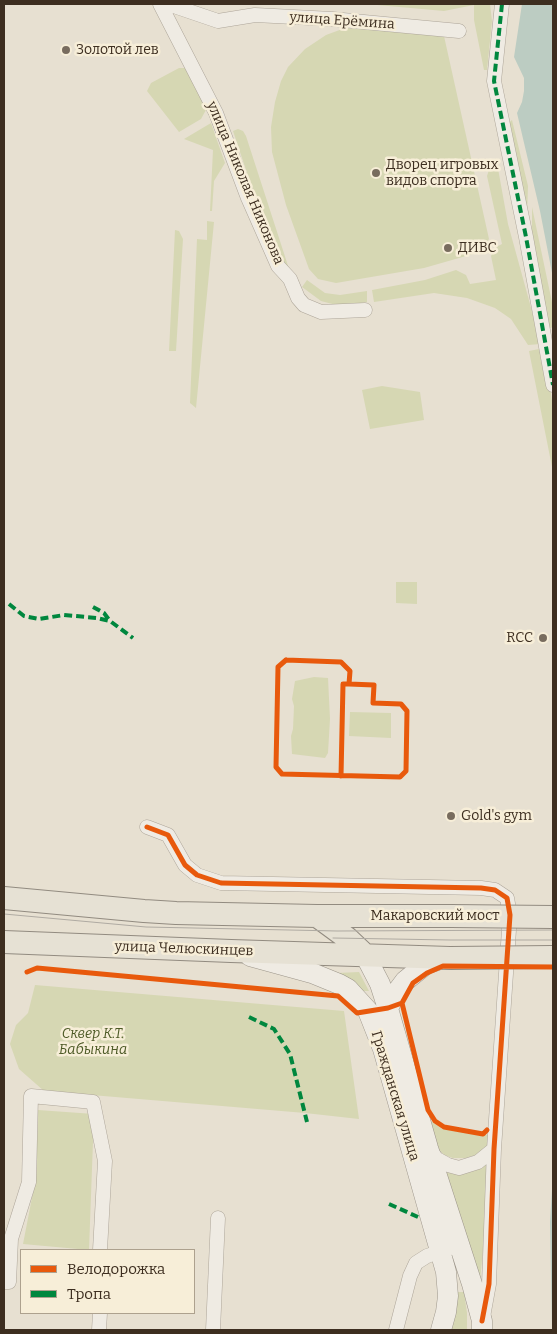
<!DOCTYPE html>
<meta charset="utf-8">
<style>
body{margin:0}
#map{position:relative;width:557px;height:1334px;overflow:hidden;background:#e7e0d1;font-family:Bitter,serif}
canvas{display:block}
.frame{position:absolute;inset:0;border:5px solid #3d2e20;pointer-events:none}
.legend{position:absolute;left:20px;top:1249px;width:175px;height:65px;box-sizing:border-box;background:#f7eed8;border:1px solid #ada18e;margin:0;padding:6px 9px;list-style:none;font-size:15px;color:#3d2e20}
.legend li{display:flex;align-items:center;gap:10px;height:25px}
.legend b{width:25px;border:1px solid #ada18e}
</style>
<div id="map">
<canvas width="557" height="1334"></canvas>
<div class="frame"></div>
<ul class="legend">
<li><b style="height:6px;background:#e8590c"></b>Велодорожка</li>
<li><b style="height:6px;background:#00873e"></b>Тропа</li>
</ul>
</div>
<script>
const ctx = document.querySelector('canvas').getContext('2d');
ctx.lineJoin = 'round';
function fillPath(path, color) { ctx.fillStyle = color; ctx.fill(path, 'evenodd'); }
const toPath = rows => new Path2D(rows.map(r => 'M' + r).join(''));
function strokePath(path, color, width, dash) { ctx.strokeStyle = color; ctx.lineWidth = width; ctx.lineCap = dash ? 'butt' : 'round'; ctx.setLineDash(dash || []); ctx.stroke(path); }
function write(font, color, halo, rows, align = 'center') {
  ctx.font = font + ' Bitter,serif'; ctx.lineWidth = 5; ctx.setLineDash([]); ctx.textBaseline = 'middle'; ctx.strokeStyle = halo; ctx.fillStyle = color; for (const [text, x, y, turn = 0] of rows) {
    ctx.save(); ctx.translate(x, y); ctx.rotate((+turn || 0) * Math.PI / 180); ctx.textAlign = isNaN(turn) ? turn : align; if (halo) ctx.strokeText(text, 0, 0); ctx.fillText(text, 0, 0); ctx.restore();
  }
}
const green = toPath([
 [366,4,490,4,492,21,487,70,484,70,474,20,474,5,444,11],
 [345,28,444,36,489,239,480,252,424,268,336,283,318,279,309,269,286,205,272,152,271,127,275,102,281,81,288,67,305,49,326,35],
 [179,68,185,68,207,108,201,119,179,132,147,91,151,83],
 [512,120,528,186,527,217,506,125],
 [211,123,225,163,214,181,212,211,210,211,213,150,184,139],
 [238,129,243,131,246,136,291,275,279,255,251,185,233,131],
 [497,163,508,224,541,344,528,345,511,319,495,308,467,298,434,293,374,302,372,290,425,280,456,270,466,275,470,284,496,280,491,256,496,247,502,244,487,176,490,167],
 [532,207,553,307,553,327,548,329,532,240],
 [207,221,214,222,196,408,190,403,197,239,207,240],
 [175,230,179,231,183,239,176,351,169,351],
 [307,280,325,293,340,295,367,291,367,302,340,306,321,301,302,287],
 [544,348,553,407,553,472,529,351],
 [382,386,420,392,424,420,370,429,362,390],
 [396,582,417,582,417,604,396,603],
 [314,677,328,678,330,719,328,753,325,758,292,754,291,736,293,729,294,706,292,699,295,681],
 [350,712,391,713,391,738,349,736],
 [359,972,369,991,363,991,337,973],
 [35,985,344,1011,359,1119,305,1113,44,1091,19,1069,10,1044,16,1025,28,1013],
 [38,1110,94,1114,89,1250,23,1244,36,1177],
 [428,1119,442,1129,488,1135,489,1144,479,1154,466,1158,453,1158,444,1155,434,1144],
 [491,1161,480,1282,442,1168],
 [457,1292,464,1292,467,1313,467,1330,450,1330]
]);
const water = toPath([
 [522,4,553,4,553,278,540,211,517,113,522,102,524,91,524,78,514,57],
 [553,1173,553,1330,552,1330,550,1222]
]);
const street = toPath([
 [160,4,216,113,248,198,278,266,290,279,298,298,304,305,321,312,365,310],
 [168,4,218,21,255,15,332,19,459,31],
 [502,4,494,81,526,237,553,385],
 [147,827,168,835,185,865,197,875,221,883,481,888,495,890,507,898,510,915,494,1149,489,1284,483,1317],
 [429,1149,437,1159,448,1165,459,1168,478,1162,494,1149],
 [4,1282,9,1282,11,1239,29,1182,31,1096,93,1102,105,1161,100,1250],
 [99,1330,100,1313],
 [213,1330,218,1218],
 [396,1330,410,1276,416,1263,427,1256,448,1249]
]);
const secondary = toPath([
 [365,955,380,984,389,1012,428,1148,472,1284,482,1321,482,1330],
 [250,956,312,973,339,984,348,989,368,1011,383,1049,446,1272,448,1296,446,1312,441,1330],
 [388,1008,396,993,405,981,426,964,446,957]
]);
const primary = toPath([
 [4,898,144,911,176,913,317,916,451,916],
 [317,916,347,938,365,955],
 [4,942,231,951,450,958]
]);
const tram = toPath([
 [4,914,146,927,337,931,553,930],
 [333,938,450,940,553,940]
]);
const primaryBridge = toPath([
 [451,916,553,917],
 [450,958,553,957]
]);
const quiet = toPath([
 [502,4,494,81,526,237,553,385],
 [9,604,24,616,39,619,64,615,97,618,110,621,133,638],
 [93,607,104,613,110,621],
 [249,1017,274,1029,290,1054,307,1122],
 [389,1204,418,1217]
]);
const cycleway = toPath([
 [286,660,341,662,350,671,349,684,374,685,373,703,401,704,407,711,406,771,400,777,282,774,276,767,278,667,286,660],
 [341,776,343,684,349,684],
 [147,827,168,835,185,865,197,875,221,883,481,888,495,890,507,898,510,915,494,1149,489,1284,482,1321],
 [27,972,37,968,338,996,357,1013,388,1008,402,1003],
 [487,1130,483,1134,444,1127,435,1121,428,1110,402,1003,413,983,427,973,443,966,553,967]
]);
const markers = [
 [66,50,5,"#786c5e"],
 [376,173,5,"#786c5e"],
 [448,248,5,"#786c5e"],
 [543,638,5,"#786c5e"],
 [451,816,5,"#786c5e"]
];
const streetNames = [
 ["улица Ерёмина",342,21,4],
 ["улица Николая Никонова",245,183,67],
 ["Макаровский мост",435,916],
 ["улица Челюскинцев",184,949,2],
 ["Гражданская улица",395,1096,73]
];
const poiNames = [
 ["Золотой лев",76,50],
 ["Дворец игровых",386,165],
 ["видов спорта",386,181],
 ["ДИВС",458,248],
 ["RCC",533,638,"right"],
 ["Gold's gym",461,816]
];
const parkNames = [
 ["Сквер К.Т.",93,1034],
 ["Бабыкина",93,1050]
];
fillPath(green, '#d6d7b3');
fillPath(water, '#bcccc2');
strokePath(street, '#ada599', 15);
strokePath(secondary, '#9c958a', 21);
strokePath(primary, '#928b80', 24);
strokePath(street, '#efebe3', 14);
strokePath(secondary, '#efebe3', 20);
strokePath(primary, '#e6e1d4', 22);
strokePath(tram, '#afaaa2', 1);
strokePath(primaryBridge, '#928b80', 24, []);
strokePath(primaryBridge, '#e6e1d4', 22);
strokePath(quiet, '#00873e', 4, [8, 4]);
strokePath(cycleway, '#e8590c', 5);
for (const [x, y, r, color] of markers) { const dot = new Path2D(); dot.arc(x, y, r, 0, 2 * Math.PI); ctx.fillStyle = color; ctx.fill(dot); strokePath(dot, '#f7eed8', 2); }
write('14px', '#3d2e20', '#f7eed8', streetNames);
write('14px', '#3d2e20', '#f7eed8', poiNames, 'left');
write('italic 14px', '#4d5a26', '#f7eed8', parkNames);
</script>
